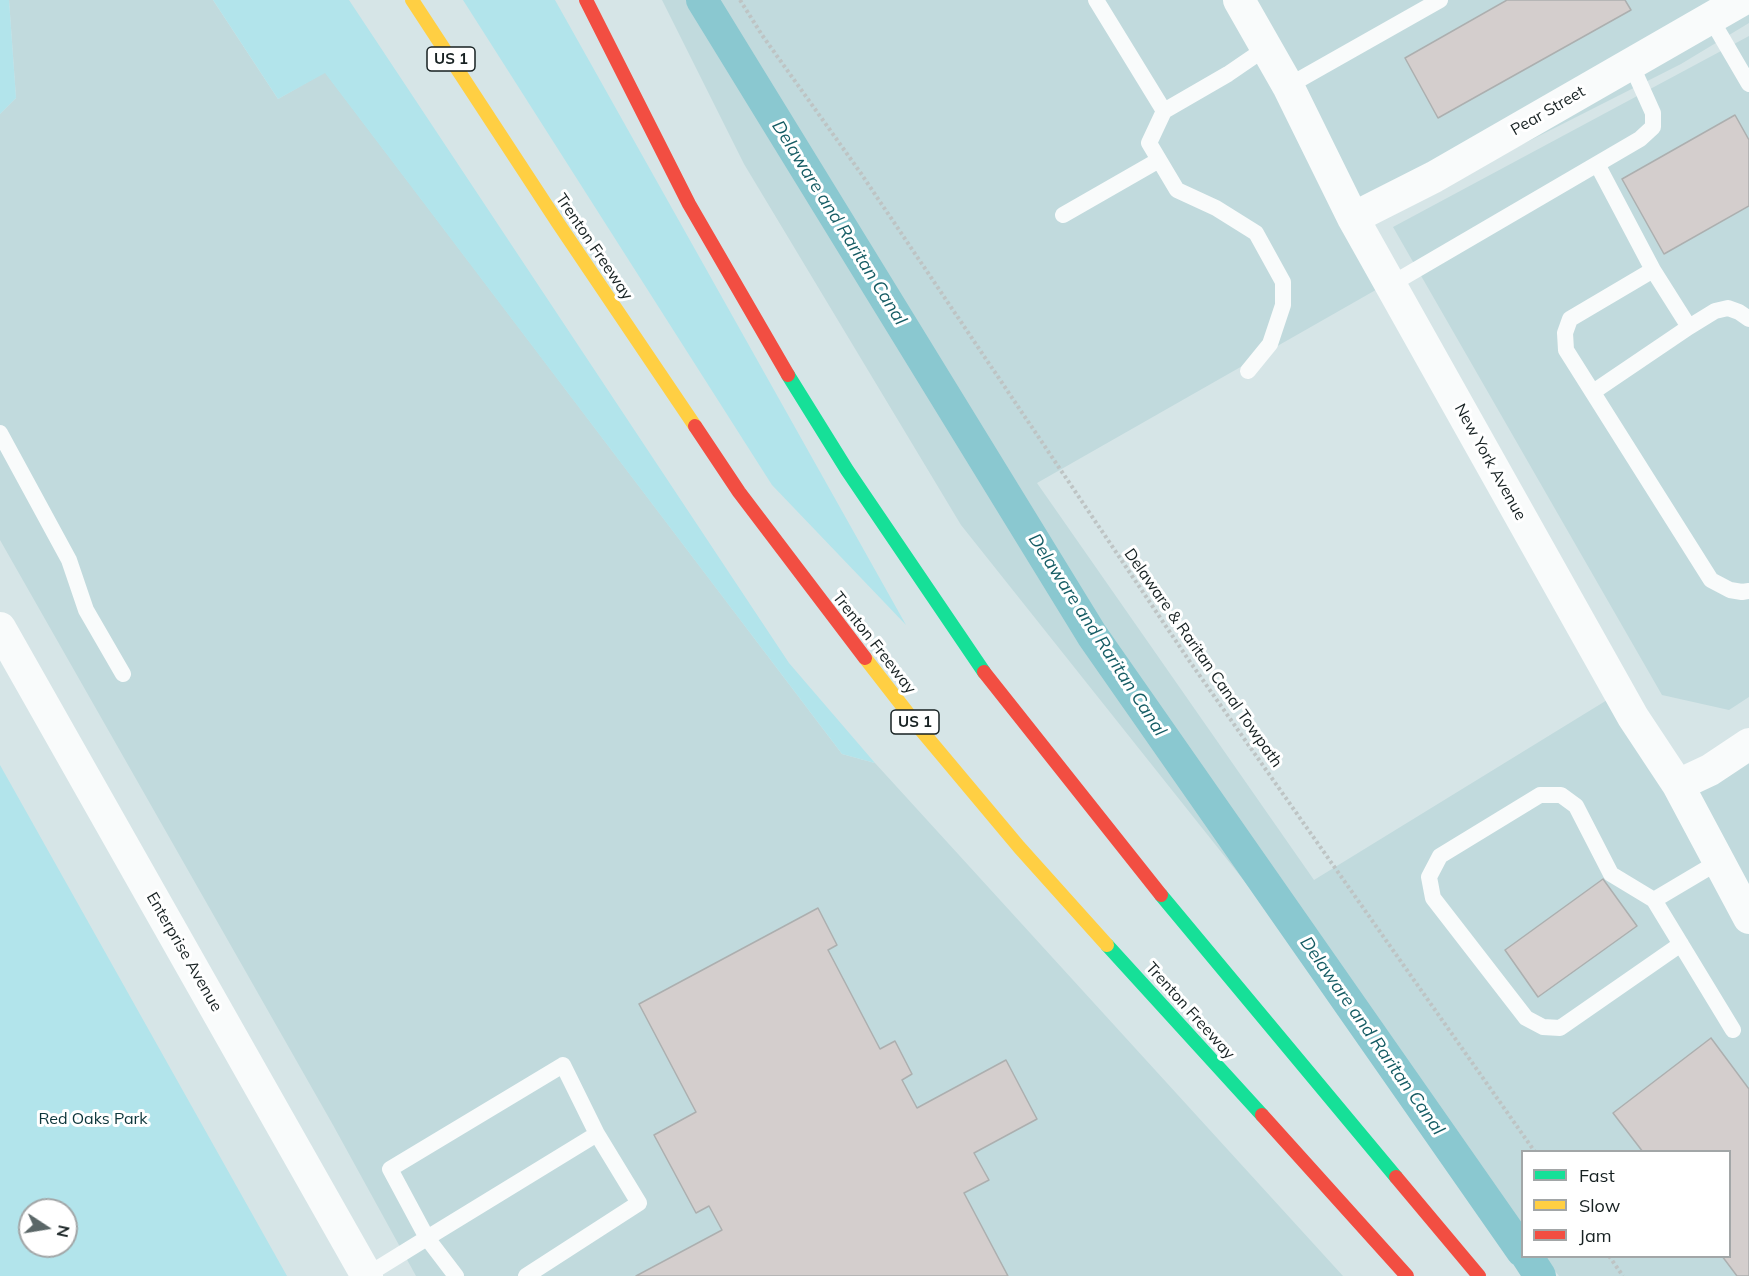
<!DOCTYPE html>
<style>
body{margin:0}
#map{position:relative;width:1749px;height:1276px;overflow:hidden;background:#d6e5e7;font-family:Mulish,sans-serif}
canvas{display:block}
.legend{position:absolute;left:1521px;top:1150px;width:210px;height:108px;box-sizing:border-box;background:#fff;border:2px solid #a2a6a7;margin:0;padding:8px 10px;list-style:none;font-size:18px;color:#172122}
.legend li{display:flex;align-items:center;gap:12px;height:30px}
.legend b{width:30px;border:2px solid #a2a6a7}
.north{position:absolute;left:18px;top:1198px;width:60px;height:60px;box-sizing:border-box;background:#fff;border:2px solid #a2a6a7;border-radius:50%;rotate:102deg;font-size:16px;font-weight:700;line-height:24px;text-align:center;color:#172122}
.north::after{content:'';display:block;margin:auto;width:21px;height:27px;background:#5a6667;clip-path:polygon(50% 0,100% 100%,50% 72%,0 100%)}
</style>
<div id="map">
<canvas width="1749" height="1276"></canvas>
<ul class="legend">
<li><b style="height:8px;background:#16e098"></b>Fast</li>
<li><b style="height:8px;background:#ffcf43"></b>Slow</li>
<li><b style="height:8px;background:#f24e42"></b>Jam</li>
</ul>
<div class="north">N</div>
</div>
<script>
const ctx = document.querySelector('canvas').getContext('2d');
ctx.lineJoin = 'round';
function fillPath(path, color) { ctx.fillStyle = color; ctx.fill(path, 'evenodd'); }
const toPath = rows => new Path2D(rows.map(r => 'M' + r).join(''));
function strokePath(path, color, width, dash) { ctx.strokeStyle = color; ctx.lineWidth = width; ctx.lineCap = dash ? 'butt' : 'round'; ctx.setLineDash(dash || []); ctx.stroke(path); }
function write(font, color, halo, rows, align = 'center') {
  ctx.font = font + ' Mulish,sans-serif'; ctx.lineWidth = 6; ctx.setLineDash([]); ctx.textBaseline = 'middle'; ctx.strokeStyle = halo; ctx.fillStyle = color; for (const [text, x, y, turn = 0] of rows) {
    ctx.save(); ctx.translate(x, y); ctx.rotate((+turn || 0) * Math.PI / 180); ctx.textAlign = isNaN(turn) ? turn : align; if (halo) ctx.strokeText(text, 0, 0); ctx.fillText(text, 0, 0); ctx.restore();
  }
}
const built = toPath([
 [9,0,213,0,278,99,325,72,842,754,875,763,1343,1276,416,1276,333,1125,0,540,0,114,16,98],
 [662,0,1749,0,1749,23,1681,64,1365,224,1395,279,1037,483,1314,880,1625,689,1686,790,1749,748,1749,1276,1559,1276,1544,1257,1730,1256,1730,1152,1522,1152,1522,1230,961,525,744,164],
 [1749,36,1749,697,1729,710,1662,695,1393,227]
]);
const green = toPath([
 [0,0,9,0,16,98,0,114],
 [213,0,349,0,789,663,875,763,842,754,325,73,278,99],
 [463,0,555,0,906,625,772,485],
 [0,765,287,1276,0,1276],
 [30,1210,66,1210,66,1246,30,1246]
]);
const canal = toPath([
 [702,0,1092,635,1522,1251],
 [1527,1256,1540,1276]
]);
const building = toPath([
 [1507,0,1625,0,1631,10,1438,118,1405,58,1507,0],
 [1735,115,1749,140,1749,206,1664,254,1622,179,1735,115],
 [1603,879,1637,926,1538,997,1505,950,1603,879],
 [818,908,837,945,828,950,880,1049,895,1041,912,1074,902,1080,917,1108,1006,1060,1037,1119,974,1153,989,1180,964,1193,1008,1276,636,1276,722,1230,709,1206,696,1213,654,1135,696,1112,639,1004,818,908],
 [1711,1038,1749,1089,1749,1276,1737,1276,1722,1256,1730,1256,1730,1152,1643,1152,1613,1113,1711,1038]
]);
const path = toPath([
 [740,0,762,35,860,172,1188,659,1535,1152],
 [1609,1256,1623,1276]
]);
const lane = toPath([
 [1096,0,1164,111,1149,143,1177,190,1216,208,1256,233,1283,282,1283,305,1270,344,1248,371],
 [1711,19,1749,84],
 [1288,86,1440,0],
 [1164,111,1228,74,1266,48],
 [1063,215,1159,160],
 [1653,270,1570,319,1565,333,1566,350,1711,580,1730,590,1742,592,1749,591],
 [1390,285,1640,139,1653,127,1653,113,1631,64],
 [1689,327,1715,311,1728,308,1739,312,1749,319],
 [1593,392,1689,327,1653,270,1597,164],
 [0,433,69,560,86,610,123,674],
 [1718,862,1654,900,1733,1030],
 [1654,900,1611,874,1576,806,1561,795,1540,795,1440,856,1429,877,1433,898,1526,1018,1543,1027,1560,1028,1681,944],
 [367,1275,427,1238,597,1134,563,1065,390,1169,427,1238,456,1276],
 [526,1276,639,1203,597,1134]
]);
const street = toPath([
 [1239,0,1288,86,1353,218,1633,717,1678,785,1749,918],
 [1353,218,1434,177,1742,0],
 [0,628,367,1276],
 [1678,785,1710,770,1749,744]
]);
const fast = toPath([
 [788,375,847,470,984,672],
 [1161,895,1396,1177],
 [1107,945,1262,1115]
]);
const slow = toPath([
 [412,0,558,223,695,426],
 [865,658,921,730,1019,847,1107,945]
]);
const jam = toPath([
 [586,0,689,204,788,375],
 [695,426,739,492,865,658],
 [984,672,1161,895],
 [1262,1115,1407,1276],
 [1396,1177,1479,1276]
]);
const shields = [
 [451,59,48],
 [915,722,48]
];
const shieldNames = [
 ["US 1",451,59],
 ["US 1",915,722]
];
const streetNames = [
 ["Pear Street",1548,111,-30],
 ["Trenton Freeway",594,247,56],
 ["New York Avenue",1490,462,61],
 ["Trenton Freeway",874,643,52],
 ["Delaware & Raritan Canal Towpath",1203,658,55],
 ["Enterprise Avenue",184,952,60],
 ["Trenton Freeway",1190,1011,48]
];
const parkNames = [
 ["Red Oaks Park",93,1119]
];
const waterNames = [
 ["Delaware and Raritan Canal",839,223,58],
 ["Delaware and Raritan Canal",1097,635,57],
 ["Delaware and Raritan Canal",1372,1036,55]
];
fillPath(built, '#c1dadd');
fillPath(green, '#b2e4eb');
strokePath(canal, '#8ac8d0', 32);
fillPath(building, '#d4cecd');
strokePath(building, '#acafaf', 1.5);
strokePath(path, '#bec4c4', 4, [3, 3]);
strokePath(lane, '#f9fbfb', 16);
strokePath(street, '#f9fbfb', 32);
strokePath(fast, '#16e098', 14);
strokePath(slow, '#ffcf43', 14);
strokePath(jam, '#f24e42', 14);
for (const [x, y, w] of shields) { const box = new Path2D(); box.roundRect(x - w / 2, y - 12, w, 24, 4.5); ctx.fillStyle = '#fff'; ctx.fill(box); strokePath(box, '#172122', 1.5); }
write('bold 15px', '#172122', null, shieldNames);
write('16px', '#172122', '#fff', streetNames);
write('16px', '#0c353a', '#fff', parkNames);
write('italic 18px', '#155c64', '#fff', waterNames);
</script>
